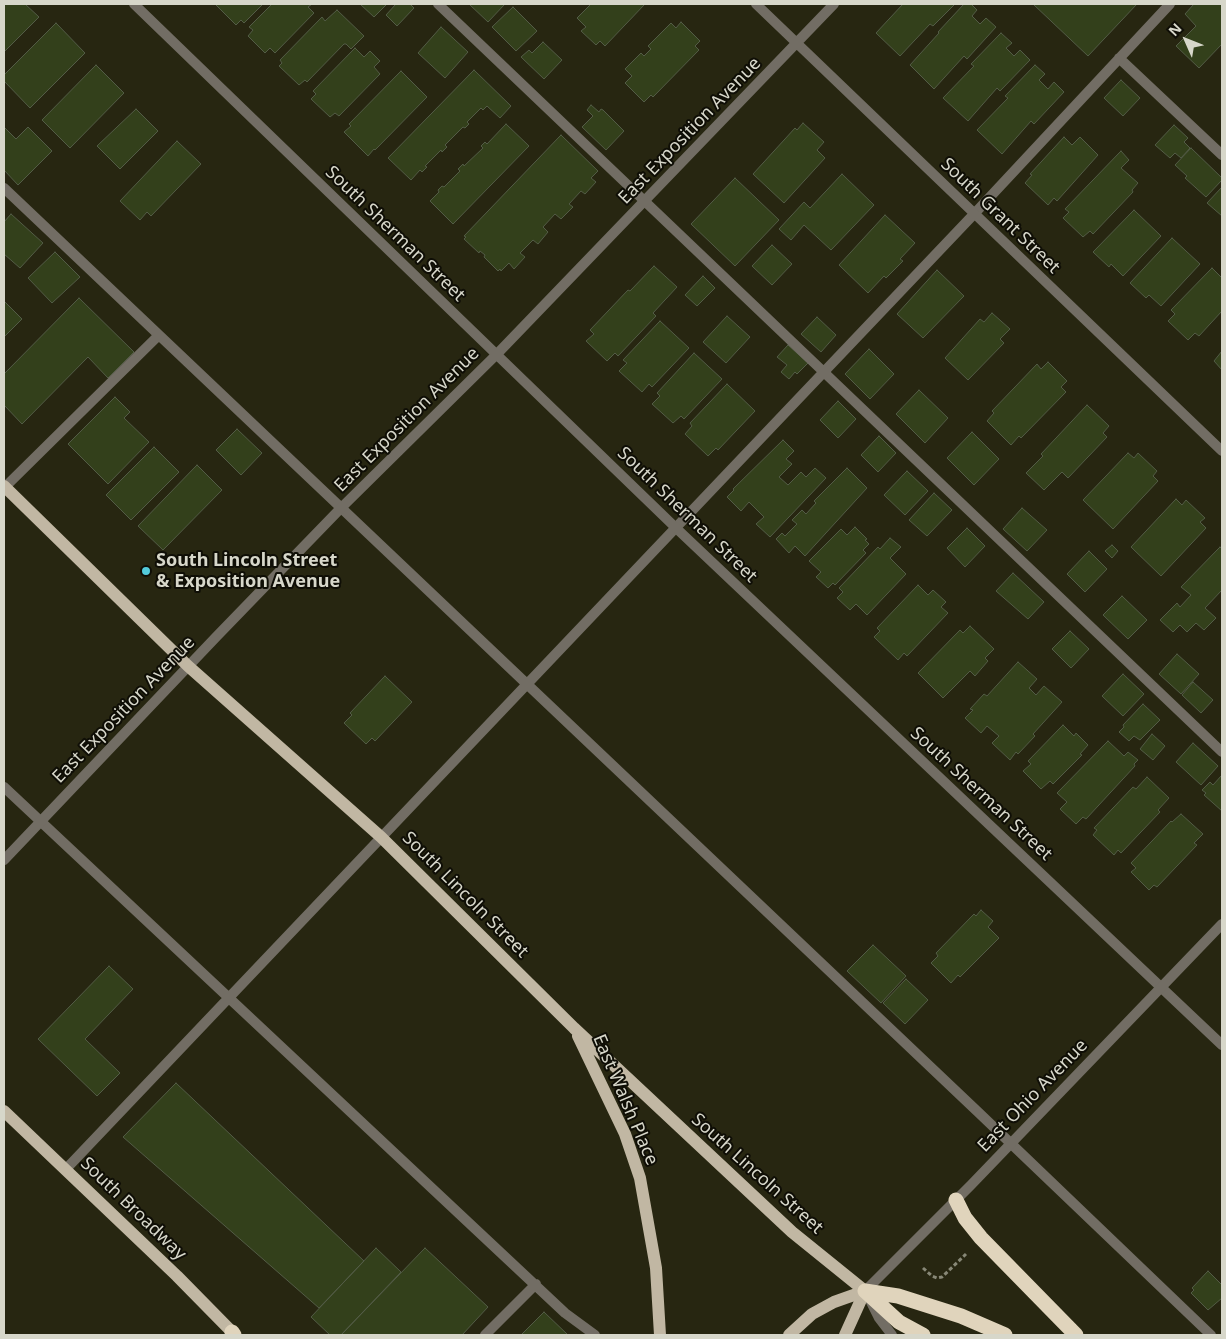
<!DOCTYPE html>
<style>
body{margin:0}
#map{position:relative;width:1226px;height:1339px;overflow:hidden;background:#272611;font-family:"Noto Sans",sans-serif}
canvas{display:block}
.frame{position:absolute;inset:0;border:5px solid #d7d7ca;pointer-events:none}
.north{position:absolute;left:1161px;top:15px;width:50px;height:50px;-webkit-text-stroke:4px #0f0e06;paint-order:stroke;rotate:314deg;font-size:14px;font-weight:700;line-height:20px;text-align:center;color:#d7d7ca}
.north::after{content:'';display:block;margin:auto;width:18px;height:22px;background:#d7d7ca;clip-path:polygon(50% 0,100% 100%,50% 72%,0 100%)}
</style>
<div id="map">
<canvas width="1226" height="1339"></canvas>
<div class="frame"></div>
<div class="north">N</div>
</div>
<script>
const ctx = document.querySelector('canvas').getContext('2d');
ctx.lineJoin = 'round';
function fillPath(path, color) { ctx.fillStyle = color; ctx.fill(path, 'evenodd'); }
const toPath = rows => new Path2D(rows.map(r => 'M' + r).join(''));
function strokePath(path, color, width, dash) { ctx.strokeStyle = color; ctx.lineWidth = width; ctx.lineCap = dash ? 'butt' : 'round'; ctx.setLineDash(dash || []); ctx.stroke(path); }
function write(font, color, halo, rows, align = 'center') {
  ctx.font = font + ' "Noto Sans",sans-serif'; ctx.lineWidth = 4; ctx.setLineDash([]); ctx.textBaseline = 'middle'; ctx.strokeStyle = halo; ctx.fillStyle = color; for (const [text, x, y, turn = 0] of rows) {
    ctx.save(); ctx.translate(x, y); ctx.rotate((+turn || 0) * Math.PI / 180); ctx.textAlign = isNaN(turn) ? turn : align; if (halo) ctx.strokeText(text, 0, 0); ctx.fillText(text, 0, 0); ctx.restore();
  }
}
const building = toPath([
 [4,4,25,4,39,17,4,52,4,4],
 [217,4,263,4,244,23,241,20,236,25,216,5,217,4],
 [272,4,312,4,308,7,314,13,275,53,270,48,265,53,248,36,253,30,249,27,272,4],
 [360,4,387,4,374,17,360,4],
 [396,4,410,4,414,8,397,26,386,15,396,4],
 [469,4,505,4,488,22,469,4],
 [591,4,645,4,605,46,600,41,596,45,581,31,586,27,577,18,591,4],
 [903,4,955,4,933,26,930,24,900,56,876,33,903,4],
 [964,4,971,4,977,10,972,16,980,24,986,18,996,27,967,59,964,56,934,89,910,65,939,33,938,32,964,4],
 [1033,4,1137,4,1088,56,1033,4],
 [1194,4,1222,4,1222,44,1199,68,1176,46,1196,26,1185,14,1194,4],
 [513,7,537,31,516,51,492,27,513,7],
 [337,10,364,36,351,49,346,44,344,44,307,82,305,80,299,85,279,66,282,63,280,60,322,17,325,21,337,10],
 [681,22,700,41,695,46,699,50,653,97,651,95,644,102,625,83,632,76,625,69,641,53,644,56,651,49,648,46,671,23,676,28,681,22],
 [56,23,85,53,30,108,4,81,4,75,56,23],
 [441,27,468,52,445,78,418,53,441,27],
 [1001,33,1012,43,1006,48,1014,56,1020,50,1030,60,1000,91,997,88,968,121,943,98,974,66,971,64,1001,33],
 [543,42,562,60,544,79,521,57,529,50,532,53,543,42],
 [355,48,364,57,370,51,380,61,374,67,380,74,339,116,335,113,330,117,311,99,316,94,313,91,355,48],
 [96,65,124,93,70,148,42,120,96,65],
 [1035,65,1045,74,1039,80,1048,89,1054,82,1064,92,1034,124,1031,121,1002,154,977,130,1008,98,1005,96,1035,65],
 [474,70,511,106,500,118,487,106,483,110,481,108,467,122,469,124,465,128,463,127,445,145,447,147,442,152,441,150,425,166,427,167,422,172,420,170,411,180,388,158,474,70],
 [401,71,427,97,375,150,374,149,368,156,344,132,351,126,349,124,401,71],
 [1121,80,1140,98,1123,116,1104,98,1121,80],
 [591,105,599,112,601,109,603,110,624,131,606,150,582,127,593,116,587,110,591,105],
 [136,109,158,131,120,169,97,146,136,109],
 [803,123,824,142,817,150,825,158,784,203,753,174,795,128,797,130,803,123],
 [506,124,529,146,453,224,430,201,439,192,438,190,442,186,444,187,460,171,458,169,463,164,464,166,483,148,481,146,485,142,487,144,506,124],
 [1174,125,1188,138,1184,142,1190,148,1181,158,1175,153,1170,158,1155,145,1174,125],
 [4,127,16,139,28,127,52,151,18,185,4,170,4,127],
 [561,135,598,171,591,178,596,182,585,194,581,191,569,204,573,207,561,219,555,214,543,227,548,232,538,244,533,240,520,253,525,257,514,269,509,263,501,271,500,269,498,271,484,257,485,255,480,251,479,253,464,239,466,237,464,236,561,135],
 [1064,137,1072,145,1080,137,1098,155,1057,201,1054,198,1048,205,1025,183,1032,175,1030,174,1064,137],
 [177,141,201,164,151,216,147,212,140,220,120,201,177,141],
 [1191,148,1222,178,1222,180,1206,197,1185,178,1187,176,1175,165,1191,148],
 [1121,151,1129,160,1121,168,1138,183,1132,190,1133,192,1093,234,1090,231,1083,237,1063,218,1069,212,1065,209,1121,151],
 [842,174,874,205,831,250,804,225,791,240,779,229,804,202,810,208,842,174],
 [735,178,779,220,735,266,691,224,735,178],
 [1222,187,1222,216,1207,203,1222,187],
 [1134,210,1161,236,1123,276,1111,264,1109,267,1093,252,1134,210],
 [11,214,43,243,20,268,4,254,4,222,11,214],
 [885,215,915,243,900,259,903,261,886,278,884,276,868,293,839,265,885,215],
 [1172,238,1200,264,1161,306,1149,295,1146,298,1130,283,1172,238],
 [772,245,792,264,772,285,752,266,772,245],
 [55,252,80,277,52,303,28,278,55,252],
 [654,266,677,287,653,313,656,316,618,356,615,353,607,361,586,341,594,334,590,330,628,290,630,291,654,266],
 [1212,268,1222,278,1222,311,1199,336,1195,333,1188,340,1168,321,1175,314,1171,310,1212,268],
 [937,270,964,296,923,338,897,314,937,270],
 [703,276,715,288,697,306,685,295,703,276],
 [79,298,134,352,108,378,88,357,22,424,4,405,4,374,79,298],
 [4,301,22,319,4,337,4,301],
 [992,313,1010,329,1000,339,1004,343,968,380,945,358,980,319,984,322,992,313],
 [727,316,750,337,726,363,703,342,727,316],
 [817,317,836,335,821,352,801,334,817,317],
 [660,321,689,348,652,387,649,384,642,392,619,371,627,363,623,360,660,321],
 [788,345,808,363,797,374,795,372,789,379,781,372,787,365,777,357,788,345],
 [869,349,894,374,870,399,845,374,869,349],
 [1222,351,1222,370,1214,361,1222,351],
 [694,353,722,379,684,419,681,416,673,423,652,404,660,396,657,393,694,353],
 [1048,362,1067,381,1061,387,1066,392,1021,438,1019,436,1011,445,987,421,994,413,992,411,1037,364,1041,369,1048,362],
 [727,384,755,411,718,450,716,448,708,456,685,434,692,426,690,423,727,384],
 [919,390,948,418,925,443,896,414,919,390],
 [115,397,130,412,124,418,149,442,108,484,68,444,115,397],
 [838,401,856,419,838,438,820,420,838,401],
 [1087,405,1109,426,1103,433,1107,437,1068,478,1062,472,1044,490,1026,473,1043,456,1041,454,1087,405],
 [237,429,262,453,241,475,216,450,237,429],
 [972,432,999,459,974,485,947,458,972,432],
 [879,436,896,453,878,472,861,455,879,436],
 [783,440,794,451,786,459,792,464,779,477,788,485,801,472,806,477,815,468,826,478,770,537,756,524,764,517,749,502,741,511,727,497,734,490,733,489,783,440],
 [154,447,179,472,131,520,106,495,154,447],
 [1128,453,1134,458,1138,453,1157,471,1153,476,1158,481,1113,529,1083,500,1128,453],
 [197,465,222,490,163,550,138,526,197,465],
 [847,468,867,488,805,556,795,546,789,553,776,539,782,533,785,536,797,524,792,520,802,510,806,514,816,503,814,501,847,468],
 [907,471,928,491,905,515,884,495,907,471],
 [934,493,952,510,927,536,909,520,934,493],
 [1176,499,1182,505,1186,500,1205,518,1200,522,1206,528,1161,576,1131,547,1176,499],
 [1022,508,1047,530,1027,551,1003,529,1022,508],
 [855,527,867,539,865,540,869,544,863,550,866,553,835,585,833,583,828,588,816,577,821,572,809,561,841,529,847,535,855,527],
 [967,528,985,546,965,567,947,548,967,528],
 [890,538,901,547,890,558,906,574,867,615,856,604,850,610,837,598,843,592,839,588,878,547,880,549,890,538],
 [1112,545,1118,551,1112,558,1105,551,1112,545],
 [1220,547,1222,549,1222,590,1205,608,1216,618,1204,630,1196,623,1187,632,1180,625,1173,632,1160,620,1177,603,1180,607,1191,595,1181,587,1220,547],
 [1089,551,1107,569,1085,592,1067,574,1089,551],
 [1013,573,1044,602,1028,619,996,591,1013,573],
 [918,585,928,595,933,590,946,602,941,607,948,613,907,656,904,653,898,660,874,637,880,631,877,628,918,585],
 [1122,596,1147,620,1128,639,1103,615,1122,596],
 [970,626,994,649,985,658,988,661,975,676,970,671,943,698,918,673,960,630,963,633,970,626],
 [1070,631,1089,649,1071,668,1052,649,1070,631],
 [1177,654,1199,674,1181,694,1159,674,1177,654],
 [1018,662,1037,679,1029,688,1036,695,1044,686,1062,702,1033,734,1035,736,1018,754,1016,752,1010,760,992,743,999,736,987,726,981,733,965,718,973,710,970,709,984,694,987,696,1018,662],
 [1123,674,1144,694,1123,716,1102,696,1123,674],
 [385,676,412,702,375,741,372,738,366,744,344,723,352,715,350,713,385,676],
 [1193,682,1213,700,1201,713,1182,695,1193,682],
 [1143,704,1160,720,1140,740,1134,736,1129,741,1119,732,1124,727,1123,725,1143,704],
 [1063,725,1074,736,1076,733,1088,745,1080,754,1082,755,1053,784,1050,781,1041,789,1023,771,1031,764,1028,761,1063,725],
 [1152,734,1165,746,1153,760,1140,749,1152,734],
 [1108,741,1124,756,1128,752,1138,760,1134,764,1135,766,1086,819,1083,817,1076,824,1060,809,1067,802,1057,793,1108,741],
 [1193,743,1218,766,1201,785,1176,762,1193,743],
 [1222,775,1222,811,1204,795,1206,793,1202,790,1210,782,1213,785,1222,775],
 [1147,777,1169,798,1158,810,1160,812,1121,853,1118,850,1114,855,1093,835,1097,830,1094,828,1133,787,1136,789,1147,777],
 [1181,814,1203,834,1194,843,1197,845,1157,887,1154,885,1149,890,1131,872,1136,868,1131,863,1171,821,1172,822,1181,814],
 [981,910,993,921,988,927,999,938,960,977,958,975,951,983,931,963,938,956,936,953,974,914,976,916,981,910],
 [873,945,906,976,881,1003,847,971,873,945],
 [109,966,133,989,85,1039,120,1073,97,1096,38,1039,109,966],
 [906,979,928,1000,905,1024,883,1003,906,979],
 [176,1083,364,1261,319,1308,123,1137,176,1083],
 [376,1248,401,1272,341,1335,330,1335,311,1317,376,1248],
 [425,1248,488,1307,462,1335,341,1335,425,1248],
 [1208,1271,1222,1285,1222,1298,1208,1310,1191,1293,1194,1290,1192,1288,1208,1271],
 [544,1312,568,1335,521,1335,544,1312]
]);
const path = toPath([
 [923,1268,932,1276,937,1278,942,1277,966,1254]
]);
const service = toPath([
 [438,4,1222,752],
 [1119,58,1222,155],
 [4,188,978,1112,1211,1335],
 [5,487,159,335],
 [4,787,565,1313,595,1335],
 [66,1169,975,213,1170,4],
 [485,1335,536,1284]
]);
const minor = toPath([
 [134,4,676,528,1222,1045],
 [756,4,1222,451],
 [4,860,217,636,340,509,497,354,834,4],
 [869,1298,879,1318,892,1335]
]);
const tertiary = toPath([
 [865,1291,971,1185,1222,924]
]);
const primary = toPath([
 [4,486,188,666,381,837,574,1028,792,1232,865,1291],
 [578,1036,625,1134,640,1178,656,1268,660,1335],
 [4,1111,177,1276,235,1335],
 [789,1335,812,1314,834,1302,865,1291],
 [845,1335,865,1291]
]);
const motorway = toPath([
 [956,1200,965,1218,981,1238,1076,1335],
 [865,1291,898,1296,961,1316,1005,1335],
 [865,1291,899,1322,923,1335],
 [232,1332,234,1335]
]);
const markers = [
 [146,571,5,"#53cbdb"]
];
const streetNames = [
 ["East Exposition Avenue",690,131,-46],
 ["South Grant Street",1000,216,44],
 ["South Sherman Street",395,234,44],
 ["East Exposition Avenue",407,420,-45],
 ["South Sherman Street",687,515,44],
 ["East Exposition Avenue",124,710,-46],
 ["South Sherman Street",981,794,43],
 ["South Lincoln Street",465,895,45],
 ["East Ohio Avenue",1033,1096,-46],
 ["East Walsh Place",625,1100,67],
 ["South Lincoln Street",757,1174,42],
 ["South Broadway",133,1209,44]
];
const poiNames = [
 ["South Lincoln Street",156,561],
 ["& Exposition Avenue",156,582]
];
fillPath(building, '#33401b');
strokePath(building, '#535c46', 1);
strokePath(path, '#878776', 3, [4, 2.5]);
strokePath(service, '#726d64', 10);
strokePath(minor, '#726d64', 10);
strokePath(tertiary, '#726d64', 10);
strokePath(primary, '#c1b7a3', 12);
strokePath(motorway, '#e0d4bc', 15);
for (const [x, y, r, color] of markers) { const dot = new Path2D(); dot.arc(x, y, r, 0, 2 * Math.PI); ctx.fillStyle = color; ctx.fill(dot); strokePath(dot, '#0f0e06', 2); }
write('18px', '#d7d7ca', '#0f0e06', streetNames);
write('bold 18px', '#d7d7ca', '#0f0e06', poiNames, 'left');
</script>
